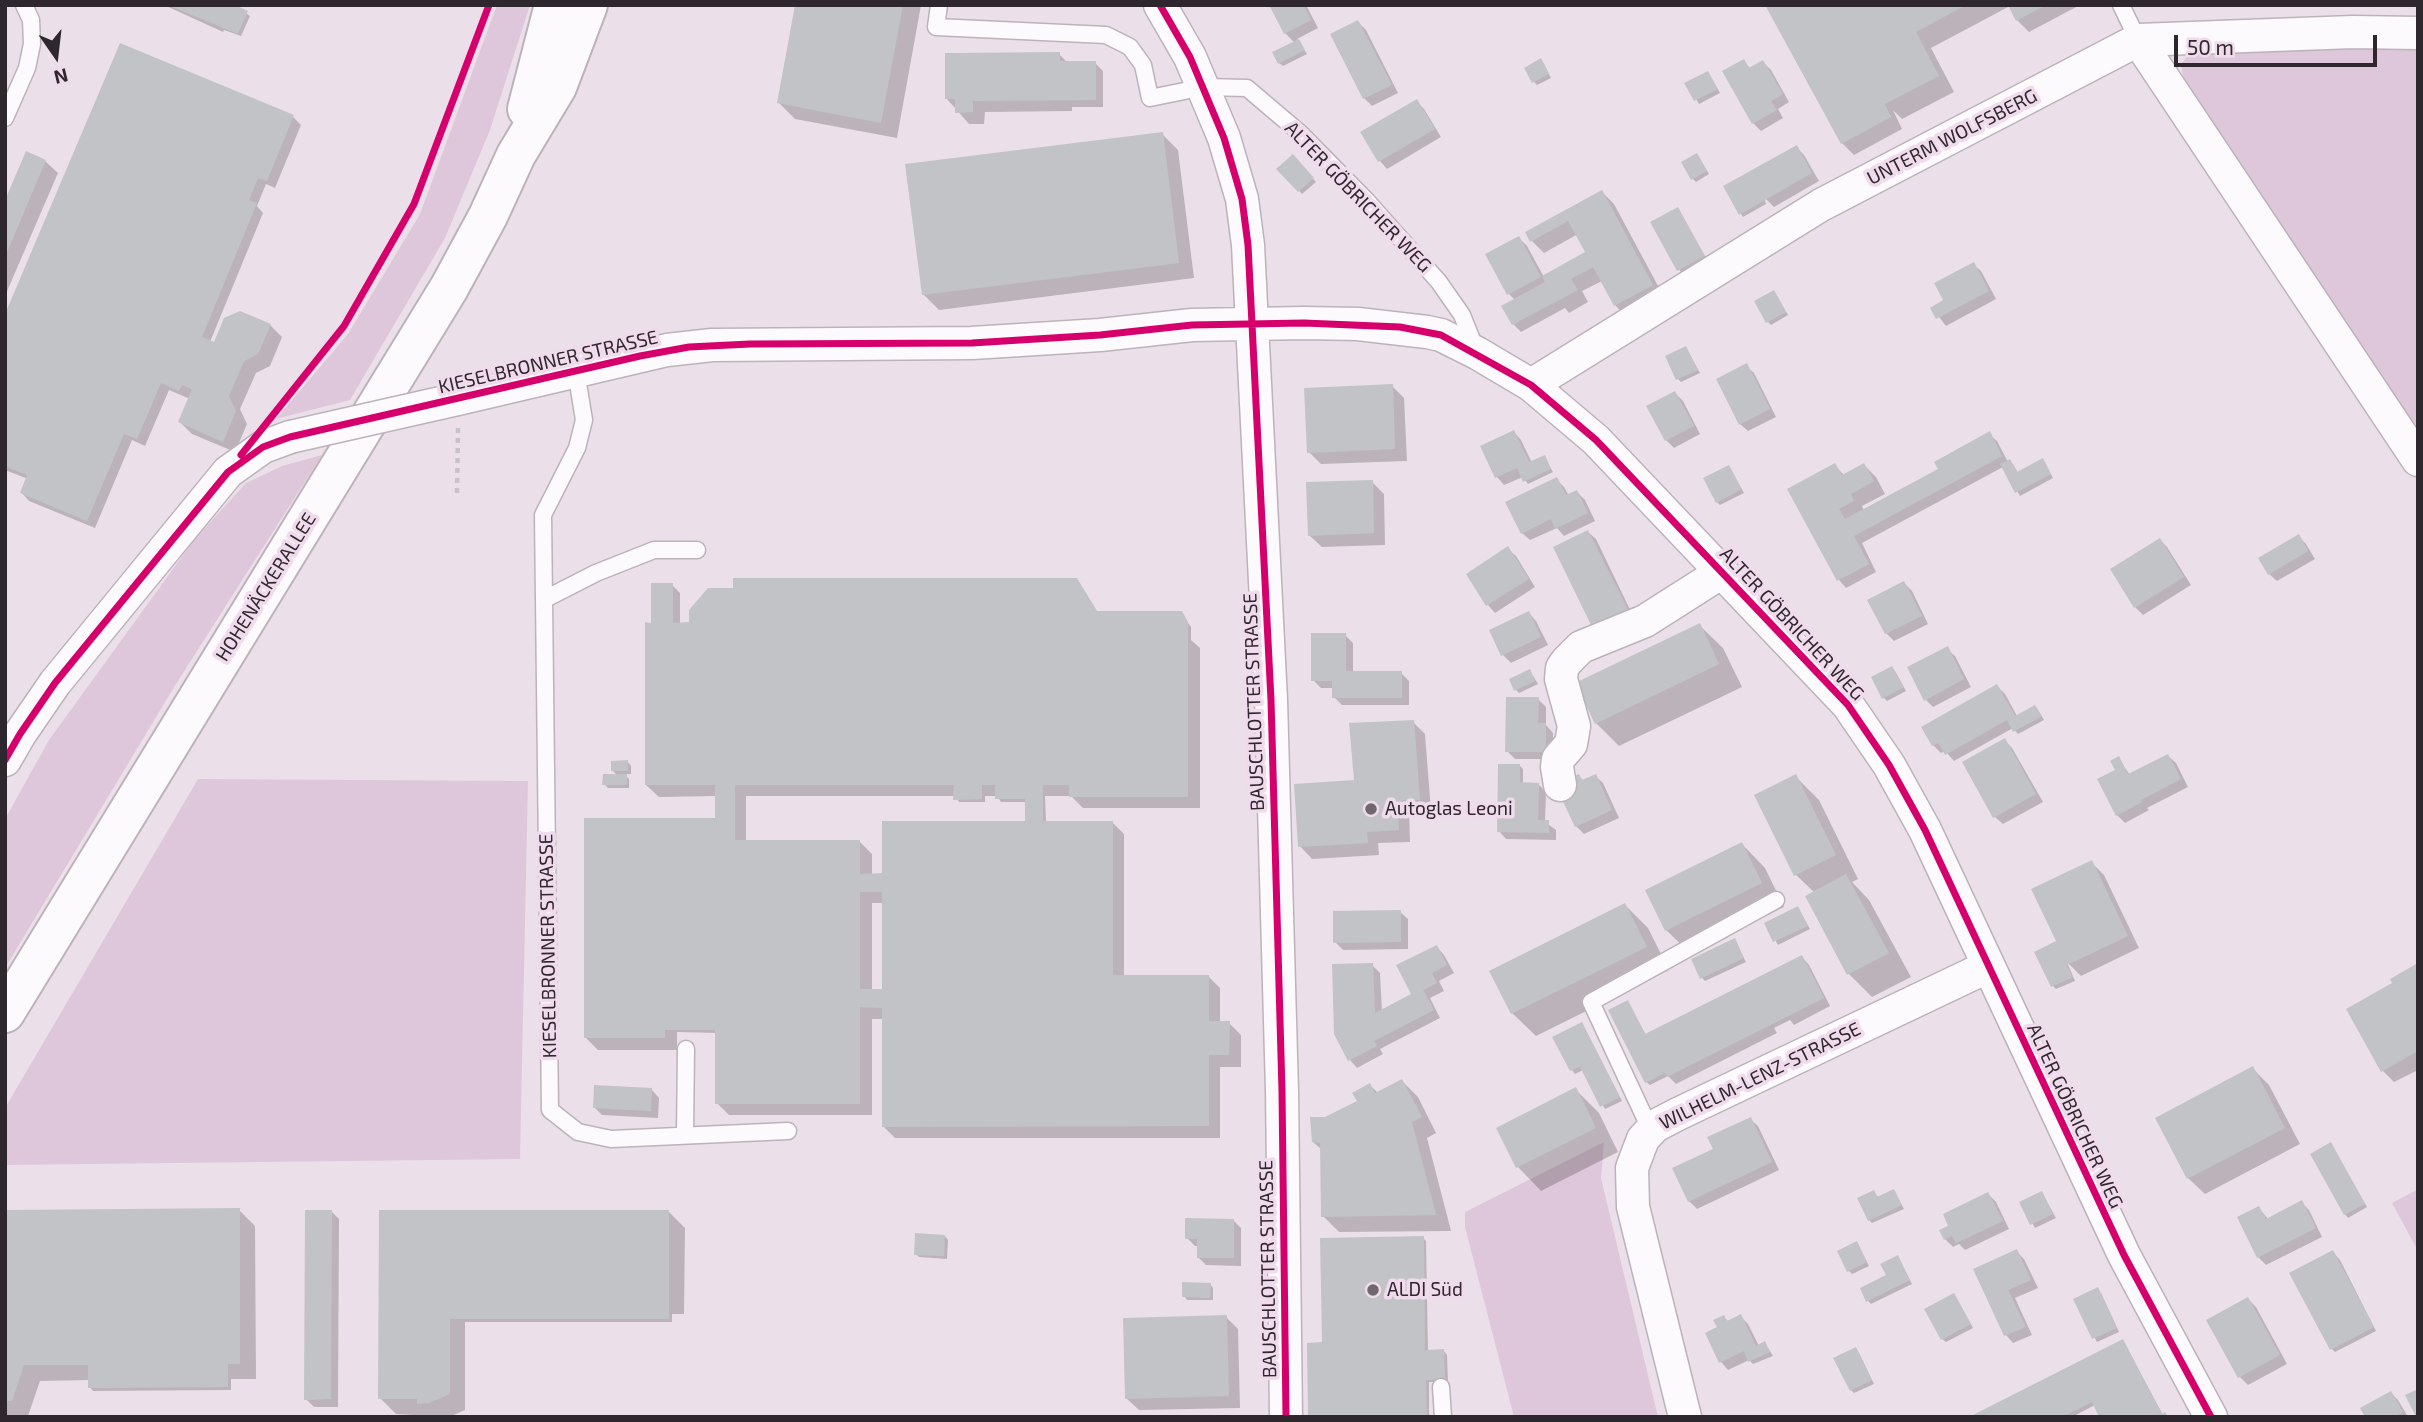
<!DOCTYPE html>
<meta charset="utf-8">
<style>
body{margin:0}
#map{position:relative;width:2423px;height:1422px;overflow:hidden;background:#ebe0e9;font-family:"Exo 2",sans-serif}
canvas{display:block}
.frame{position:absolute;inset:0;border:7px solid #2f272e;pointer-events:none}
.north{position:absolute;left:21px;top:21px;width:70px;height:70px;-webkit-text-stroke:5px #f0dbec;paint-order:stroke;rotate:166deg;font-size:19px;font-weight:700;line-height:28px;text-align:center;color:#2f272e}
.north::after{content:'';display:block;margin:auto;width:24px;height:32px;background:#2f272e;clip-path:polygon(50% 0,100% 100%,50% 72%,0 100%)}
.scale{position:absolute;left:2174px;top:35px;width:203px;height:32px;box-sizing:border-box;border:4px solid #2f272e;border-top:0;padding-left:9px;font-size:21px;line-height:24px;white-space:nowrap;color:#2f272e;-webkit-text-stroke:5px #f0dbec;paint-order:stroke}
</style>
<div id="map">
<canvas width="2423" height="1422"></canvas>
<div class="frame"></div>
<div class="north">N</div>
<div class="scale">50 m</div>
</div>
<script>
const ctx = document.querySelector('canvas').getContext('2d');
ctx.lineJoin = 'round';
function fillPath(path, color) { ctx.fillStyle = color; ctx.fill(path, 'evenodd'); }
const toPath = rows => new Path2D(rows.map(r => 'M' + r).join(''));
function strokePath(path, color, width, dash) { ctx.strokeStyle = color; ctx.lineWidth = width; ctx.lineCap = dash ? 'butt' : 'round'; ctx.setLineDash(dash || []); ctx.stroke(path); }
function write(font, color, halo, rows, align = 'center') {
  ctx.font = font + ' "Exo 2",sans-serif'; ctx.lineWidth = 7; ctx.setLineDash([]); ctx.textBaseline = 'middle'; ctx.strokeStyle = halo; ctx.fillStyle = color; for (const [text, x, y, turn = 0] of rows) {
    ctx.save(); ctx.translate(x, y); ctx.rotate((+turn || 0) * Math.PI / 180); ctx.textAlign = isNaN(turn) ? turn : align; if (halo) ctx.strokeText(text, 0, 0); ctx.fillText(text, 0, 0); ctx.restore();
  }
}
const green = toPath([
 [497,5,530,5,490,130,445,238,350,400,276,419,348,334,420,214],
 [2418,47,2418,449,2184,83,2181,64,2192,51],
 [322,455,176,684,5,968,5,819,49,740,194,540,246,483,282,466],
 [198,779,528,781,520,1159,5,1165,5,1108],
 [1604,1142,1601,1178,1658,1417,1514,1417,1465,1227,1465,1212],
 [2418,1189,2418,1251,2392,1203]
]);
const shadow = toPath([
 [164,5,234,5,250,16,241,36,224,30,223,32],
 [797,5,921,5,897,138,795,119,779,103],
 [1271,5,1306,5,1318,28,1297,39,1307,54,1283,66,1279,63,1295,43,1285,33],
 [1767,5,2080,5,2029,32,2017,20,2010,6,1931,48,1954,92,1902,119,1893,110,1902,129,1854,155,1842,143],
 [1358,22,1366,30,1398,93,1372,106,1364,98],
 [1059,54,1068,63,1095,63,1103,71,1103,107,1072,107,1072,111,985,112,984,124,969,124,947,99],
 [1743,61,1751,69,1763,62,1771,70,1789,102,1778,109,1783,118,1761,131,1753,123],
 [1544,64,1551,78,1537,85,1534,82],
 [1708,73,1720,93,1699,104,1687,84],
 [1416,101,1424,109,1441,137,1387,169,1380,161,1363,133],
 [293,117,301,125,275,188,266,184,257,206,263,213,210,342,214,344,270,325,282,337,270,366,256,373,240,409,247,424,235,452,192,434,180,422,190,399,169,390,145,446,132,440,95,528,29,501,22,493,28,479,5,470,5,318],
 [1162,134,1178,150,1194,278,939,310,923,294],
 [1796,147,1804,155,1819,181,1774,207,1764,197,1766,204,1743,217,1740,213],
 [27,154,45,161,58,173,5,296,5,205],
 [1293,156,1316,182,1302,194,1279,169],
 [1700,159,1709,174,1696,182,1693,179],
 [1602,192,1614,204,1664,297,1627,317,1615,305,1602,281,1582,291,1588,302,1569,313,1565,308,1521,332,1513,324,1515,300,1509,294,1519,238,1527,246,1544,277,1588,253,1578,234,1544,253,1532,241],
 [1678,209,1707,260,1682,274,1653,223],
 [1973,264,1981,271,1996,299,1946,326,1932,308,1946,301],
 [1777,296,1788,315,1771,325,1768,322],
 [1686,348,1700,373,1681,382,1678,379],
 [1746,366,1754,373,1776,417,1748,431,1740,424],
 [1392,386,1404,398,1407,461,1321,464,1309,452],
 [1675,393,1683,401,1700,434,1674,448,1666,440],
 [1514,432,1521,440,1532,463,1544,457,1553,472,1528,484,1523,477,1504,485,1497,477,1482,447],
 [1989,434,1997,441,2008,462,2013,464,2018,473,2043,460,2053,478,2020,496,2003,467,1862,543,1876,572,1846,588,1839,580,1834,465,1845,476,1864,465,1876,477,1885,494,1862,506,1864,511,1940,469],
 [1729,467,1744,493,1720,505,1717,502],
 [1556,479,1564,487,1569,496,1577,492,1585,500,1595,521,1564,536,1557,528,1530,540,1522,533],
 [1372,482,1384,494,1385,545,1322,547,1309,535],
 [1588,532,1596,539,1634,618,1593,626],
 [2298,536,2306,544,2315,559,2277,581,2269,574],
 [2160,540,2167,547,2191,585,2143,615,2135,607],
 [1508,549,1516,556,1535,587,1495,613,1488,605],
 [1077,580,1098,613,1181,613,1191,627,1191,640,1200,648,1200,808,1083,808,1071,796,1045,796,1046,822,1112,822,1124,834,1124,976,1208,976,1220,988,1220,1023,1229,1023,1241,1035,1241,1067,1220,1067,1220,1138,895,1138,883,1126,884,1019,872,1019,872,1115,729,1115,717,1103,717,1033,677,1032,677,1050,598,1050,586,1038,717,820,717,796,659,797,646,785,652,624,672,585,680,593,680,624],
 [746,796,955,796,959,802,985,802,985,796,997,796,1001,802,1027,802,1027,823,883,875,872,875,872,854,860,842,746,842],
 [872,903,883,903,884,991,872,991],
 [1904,583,1912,591,1928,624,1894,641,1886,633],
 [1529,613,1536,621,1548,645,1511,663,1503,655],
 [1699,625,1723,648,1742,687,1619,746,1596,723],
 [1345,635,1353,643,1353,673,1401,673,1409,681,1409,705,1342,705,1334,697,1334,688,1321,688,1313,680],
 [1947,649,1955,656,1971,687,1933,707,1925,699],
 [1530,671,1538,684,1519,693,1516,690],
 [1895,671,1906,691,1887,701,1884,698],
 [1997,686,2005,694,2017,716,2038,710,2044,720,2018,734,2013,728,1954,761,1945,751,1941,753,1933,745],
 [1538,699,1546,707,1546,725,1553,733,1553,759,1515,759,1507,751],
 [1413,722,1425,734,1431,811,1409,812,1410,842,1378,843,1379,855,1312,859,1300,846],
 [2004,740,2012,748,2043,802,2003,824,1995,817],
 [2168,756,2176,763,2188,787,2147,808,2149,810,2125,823,2117,815,2118,758,2130,775],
 [628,762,631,766,631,774,624,774,629,779,629,788,608,788,604,784,618,776,613,771],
 [1520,766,1523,769,1523,784,1538,784,1546,792,1545,822,1556,830,1556,840,1506,839,1499,831],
 [1579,776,1584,781,1595,776,1603,783,1619,818,1584,834,1576,826],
 [1796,777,1819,800,1858,879,1852,882,1869,900,1911,977,1872,997,1849,974,1815,893,1796,875],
 [1742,844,1765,868,1784,907,1690,953,1666,930],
 [2092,863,2104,875,2139,948,2081,976,2067,962,2075,981,2056,989,2053,986,2058,942],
 [1625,905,1648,928,1669,970,1536,1036,1512,1013],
 [1798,908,1810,929,1778,945,1766,923],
 [1400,912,1408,919,1408,949,1343,950,1335,942],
 [1734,940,1746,962,1705,981,1702,978],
 [1437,947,1444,955,1454,973,1439,981,1444,991,1430,998,1440,1018,1380,1049,1383,1054,1357,1068,1350,1060,1336,1034,1372,965,1380,973,1382,1012,1413,995],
 [1802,957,1809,965,1830,1006,1794,1025,1790,1020,1774,1028,1777,1033,1676,1084,1668,1076,1650,1085,1646,1082,1628,1002,1646,1035],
 [2418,965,2418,1070,2394,1082,2382,1070,2395,983],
 [1582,1024,1622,1101,1605,1109,1583,1070,1575,1074,1572,1070],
 [2253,1069,2269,1085,2300,1144,2205,1194,2188,1178],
 [1402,1081,1418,1097,1436,1133,1427,1138,1451,1231,1339,1232,1323,1216,1322,1150,1313,1142,1326,1119,1359,1101,1370,1085,1378,1093],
 [1575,1089,1599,1113,1618,1152,1541,1191,1518,1167,1498,1129],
 [652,1090,659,1098,658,1118,602,1115,594,1107],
 [1750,1119,1758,1126,1779,1170,1697,1209,1689,1201,1716,1150],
 [2331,1144,2367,1207,2348,1218,2345,1214],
 [1894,1191,1904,1209,1872,1223,1869,1220,1874,1192,1879,1198],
 [2042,1193,2056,1218,2035,1228,2021,1203],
 [1988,1194,1996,1202,2009,1229,1965,1250,1959,1244,1953,1247,1945,1239,1951,1226],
 [2301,1202,2309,1210,2322,1237,2266,1265,2258,1257,2259,1208,2268,1219],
 [239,1210,255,1226,256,1379,231,1379,231,1390,93,1391,90,1387,90,1380,40,1381,28,1416,5,1416,6,1212],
 [331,1211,339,1219,338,1407,314,1407,306,1399],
 [381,1212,669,1212,685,1228,684,1314,672,1314,672,1322,465,1322,465,1410,449,1417,396,1414,380,1398],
 [1233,1220,1241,1228,1241,1266,1206,1265,1199,1258,1199,1246,1195,1246,1187,1238],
 [945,1236,948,1240,947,1259,919,1257,916,1254],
 [1423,1238,1426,1241,1428,1352,1444,1351,1447,1355,1448,1382,1429,1382,1429,1417,1310,1417],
 [1857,1243,1869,1266,1852,1274,1848,1270],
 [2016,1251,2024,1259,2038,1288,2015,1298,2032,1335,2013,1343,2006,1335,1975,1270],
 [2333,1252,2340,1260,2376,1331,2335,1352,2332,1349],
 [1898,1257,1912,1284,1871,1304,1868,1301,1888,1276],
 [1210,1284,1213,1288,1213,1300,1187,1300,1184,1296],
 [2101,1293,2119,1332,2097,1342,2075,1300],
 [1957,1299,1973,1328,1946,1342,1942,1339],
 [2248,1299,2256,1307,2287,1364,2248,1385,2240,1377,2209,1320],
 [1740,1316,1748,1324,1759,1346,1765,1343,1773,1356,1753,1364,1749,1360,1728,1370,1721,1362,1719,1328,1724,1317,1729,1322],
 [1226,1317,1238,1329,1240,1408,1139,1410,1126,1398],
 [2123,1341,2163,1415,2095,1405,2072,1417,1973,1417],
 [1859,1353,1874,1384,1854,1393,1851,1390],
 [2391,1393,2398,1400,2408,1417,2367,1417]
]);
const building = toPath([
 [168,5,235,5,248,11,238,34],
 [795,5,903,5,881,123,777,103],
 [1269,5,1304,5,1311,20,1284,34],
 [1765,5,1966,5,1916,32,1939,76,1885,104,1891,117,1841,144],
 [2008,5,2046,5,2016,21],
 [1358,20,1392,85,1363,99,1330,34],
 [1299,39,1305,50,1278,64,1272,52],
 [120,43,294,115,267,181,258,178,249,200,257,203,202,337,214,342,224,318,240,311,271,324,258,354,244,361,229,396,236,411,223,442,178,422,192,389,182,385,179,391,161,383,137,439,124,434,87,521,20,493,27,475,5,466,5,314],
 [1060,52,1060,61,1096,61,1096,100,973,101,973,112,955,113,955,99,945,99,945,53],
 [1541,58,1549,74,1532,83,1524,68],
 [1744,59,1749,68,1763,60,1783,94,1771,101,1777,110,1752,124,1722,71],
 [1708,71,1718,89,1694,101,1684,83],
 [1417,99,1435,129,1378,162,1360,132],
 [1163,132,1179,263,922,295,905,164],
 [1797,145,1812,173,1739,215,1723,186],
 [26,151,46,160,5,257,5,200],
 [1697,153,1707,171,1691,180,1681,162],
 [1293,154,1314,178,1298,192,1276,169],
 [1602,190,1653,285,1614,306,1593,267,1571,279,1578,290,1512,325,1501,306,1545,282,1542,276,1585,252,1568,221,1530,242,1525,232],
 [1678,207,1705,256,1677,271,1650,222],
 [1519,236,1541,277,1507,295,1485,254],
 [1974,262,1989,291,1936,319,1930,308,1943,300,1934,283],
 [1774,290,1786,312,1766,323,1754,301],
 [1686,346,1698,370,1676,380,1665,356],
 [1747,363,1770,409,1739,425,1716,379],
 [1393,384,1395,449,1307,453,1304,388],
 [1675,391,1694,426,1665,441,1646,406],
 [1514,430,1529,462,1545,455,1551,469,1523,482,1517,468,1495,478,1480,446],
 [1990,431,2002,456,1854,536,1869,564,1837,581,1787,489,1835,463,1842,475,1864,463,1874,481,1851,494,1854,501,1839,509,1845,519,1938,469,1934,462],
 [2043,458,2051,474,2015,493,2000,464,2010,459,2017,472],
 [1729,465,1742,489,1716,503,1703,478],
 [1557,477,1566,495,1577,490,1588,513,1555,529,1551,519,1521,534,1505,502],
 [1373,480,1374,533,1308,536,1306,482],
 [1588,530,1628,610,1592,627,1553,547],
 [2299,534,2308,551,2268,575,2258,558],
 [2160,538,2184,577,2134,608,2110,569],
 [1508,546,1529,579,1486,606,1466,574],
 [733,578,1077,578,1097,611,1182,611,1188,622,1188,797,1069,797,1069,785,1043,785,1043,821,1113,821,1113,975,1209,975,1209,1021,1230,1021,1229,1055,1209,1055,1209,1126,882,1127,882,1008,860,1007,860,1104,715,1104,715,1030,665,1030,665,1038,584,1038,584,818,715,818,715,785,645,785,645,622,651,623,651,583,673,583,673,623,689,622,689,610,708,588,733,588],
 [735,785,954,785,953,800,982,799,982,785,995,785,995,799,1025,799,1025,821,882,821,882,873,860,874,860,840,735,840],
 [860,892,882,892,882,989,860,989],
 [1904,581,1922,616,1885,634,1867,600],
 [1529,611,1541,637,1501,656,1489,630],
 [1700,623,1719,664,1595,724,1575,683],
 [1311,633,1346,633,1346,671,1402,671,1402,698,1332,698,1332,681,1311,681],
 [1948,646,1964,679,1924,701,1907,667],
 [1892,666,1904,687,1882,699,1871,677],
 [1530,669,1535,681,1514,691,1509,679],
 [1997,684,2015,716,2035,705,2042,716,2013,732,2007,720,1945,755,1938,743,1932,746,1921,727],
 [1506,697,1539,697,1538,723,1546,723,1546,752,1505,752],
 [1414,720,1420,800,1397,801,1399,830,1367,832,1368,843,1298,847,1294,784,1354,780,1349,723],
 [2005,738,2036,794,1993,818,1962,762],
 [2168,754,2181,779,2141,800,2142,802,2116,816,2097,779,2115,770,2110,761,2119,756,2128,774],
 [628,760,628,771,611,771,611,761],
 [1498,764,1520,764,1520,782,1539,783,1538,820,1549,820,1549,833,1497,832],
 [603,774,627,774,627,785,602,785],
 [1579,774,1582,780,1596,774,1612,810,1575,827,1558,791,1568,779],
 [1796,774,1836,855,1794,876,1754,795],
 [1742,842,1762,883,1665,931,1645,890],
 [2092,860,2128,936,2067,965,2073,977,2051,987,2034,952,2056,941,2031,889],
 [1846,874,1889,953,1847,975,1805,896],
 [1625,903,1647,947,1511,1014,1489,971],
 [1798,906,1808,926,1773,942,1764,923],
 [1401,910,1401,942,1333,943,1333,911],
 [1735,938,1744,958,1700,979,1691,959],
 [1437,945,1447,965,1432,973,1437,983,1423,990,1434,1010,1374,1041,1377,1046,1348,1061,1334,1034,1332,964,1373,963,1375,1013,1411,994,1396,965],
 [1802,955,1824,998,1667,1077,1665,1073,1645,1083,1608,1010,1628,1000,1645,1034],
 [2418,963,2418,1051,2381,1072,2346,1009,2392,983,2390,979],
 [1582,1022,1620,1097,1600,1107,1580,1067,1570,1071,1552,1037],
 [2253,1066,2285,1128,2187,1179,2155,1118],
 [1402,1079,1422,1117,1412,1122,1436,1215,1321,1217,1320,1143,1312,1142,1310,1117,1325,1117,1357,1101,1352,1093,1370,1083,1375,1093],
 [594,1085,652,1088,651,1111,593,1108],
 [1576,1087,1596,1128,1516,1168,1496,1128],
 [1751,1117,1772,1162,1688,1202,1672,1168,1713,1149,1707,1137],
 [2331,1142,2365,1204,2344,1215,2310,1154],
 [1894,1189,1902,1205,1868,1221,1857,1198,1874,1190,1877,1197],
 [2042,1191,2053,1214,2030,1225,2019,1202],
 [1988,1192,2003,1221,1956,1243,1952,1236,1944,1240,1939,1230,1948,1226,1943,1214],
 [2302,1200,2316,1228,2257,1258,2237,1217,2259,1206,2266,1219],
 [240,1208,240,1364,228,1364,228,1387,88,1388,88,1365,24,1365,12,1401,5,1401,5,1210],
 [305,1210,332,1210,331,1399,304,1400],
 [379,1210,669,1210,669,1319,450,1319,450,1394,429,1403,417,1404,417,1399,378,1399],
 [1185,1218,1234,1219,1234,1258,1197,1258,1197,1239,1185,1239],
 [915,1233,945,1235,944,1256,914,1255],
 [1424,1236,1425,1350,1444,1349,1445,1379,1426,1380,1427,1417,1308,1417,1307,1343,1322,1342,1320,1238],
 [1857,1241,1867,1262,1847,1272,1837,1251],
 [2017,1249,2031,1280,2008,1290,2026,1327,2004,1336,1973,1269],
 [2333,1250,2374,1327,2330,1350,2289,1273],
 [1898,1255,1910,1280,1866,1302,1860,1288,1886,1275,1880,1264],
 [1182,1282,1211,1283,1210,1298,1182,1297],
 [2098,1287,2117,1328,2092,1339,2073,1299],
 [1954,1293,1971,1324,1941,1340,1924,1309],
 [2248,1297,2280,1355,2238,1378,2206,1320],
 [1741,1314,1756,1346,1765,1341,1770,1352,1748,1362,1744,1351,1719,1363,1705,1333,1717,1327,1713,1320,1724,1315,1727,1321],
 [1227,1315,1229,1396,1125,1399,1123,1318],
 [2123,1339,2162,1414,2165,1412,2168,1417,2099,1417,2092,1402,2062,1417,1969,1417],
 [1856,1347,1872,1380,1850,1391,1833,1358],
 [2418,1389,2418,1417,2416,1417,2405,1395],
 [2391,1391,2403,1412,2394,1417,2365,1417,2360,1408]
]);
const path = toPath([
 [457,493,458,428]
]);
const lane = toPath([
 [939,5,936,27,1106,35,1130,47,1143,65,1150,98,1204,87,1247,88,1300,133,1367,201,1439,282,1462,315,1476,350],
 [2121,5,2138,40],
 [5,118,27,68,32,44,31,20,24,5],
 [576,371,584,420,577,448,543,515,550,1110,578,1132,611,1139,788,1131],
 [545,599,596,573,654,550,697,550],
 [1651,1131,1591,1002,1776,900],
 [685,1134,686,1049],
 [1441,1387,1443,1417]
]);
const street = toPath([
 [1160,5,1190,57,1224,138,1242,199,1248,245,1271,700,1282,1091,1286,1417],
 [2138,40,2418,460],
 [1531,385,1821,205,2138,40,2353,32,2418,33],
 [458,399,667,350,712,345,972,343,1100,335,1192,325,1304,323,1358,324,1427,332,1441,335,1477,353,1531,385,1596,440,1848,705,1889,765,1925,830,2124,1255,2211,1417],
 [5,760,20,734,55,683,228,472,263,447,290,437],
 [1560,785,1557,767,1558,759,1571,744,1574,726,1561,679,1562,668,1567,661,1581,647,1645,621,1722,572],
 [1685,1417,1633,1207,1632,1168,1643,1139,1655,1126,1678,1114,1987,967]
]);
const primary = toPath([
 [527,109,554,5],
 [5,1013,449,288,488,216,516,155,557,87,588,5]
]);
const streetBridge = toPath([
 [290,437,458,399]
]);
const cycleway = toPath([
 [1160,5,1190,57,1224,138,1242,199,1248,245,1271,700,1282,1091,1286,1417],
 [241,455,344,326,414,204,489,5],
 [5,760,20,734,55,683,228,472,263,447,290,437,640,356,689,347,750,344,972,343,1100,335,1192,325,1304,323,1400,327,1441,335,1531,385,1596,440,1848,705,1889,765,1925,830,2124,1255,2211,1417]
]);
const markers = [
 [1371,809,7,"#71686f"],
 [1373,1290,7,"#71686f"]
];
const streetNames = [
 ["UNTERM WOLFSBERG",1952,137,-27],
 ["ALTER GÖBRICHER WEG",1358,197,46],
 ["KIESELBRONNER STRASSE",548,362,-13],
 ["HOHENÄCKERALLEE",266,587,-58],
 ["ALTER GÖBRICHER WEG",1792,624,47],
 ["BAUSCHLOTTER STRASSE",1254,702,-92],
 ["KIESELBRONNER STRASSE",548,946,-91],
 ["WILHELM-LENZ-STRASSE",1760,1076,-26],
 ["ALTER GÖBRICHER WEG",2075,1116,65],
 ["BAUSCHLOTTER STRASSE",1268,1269,-91]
];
const poiNames = [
 ["Autoglas Leoni",1385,809],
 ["ALDI Süd",1387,1290]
];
fillPath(green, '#dec7da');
fillPath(shadow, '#0003');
fillPath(building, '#c2c3c6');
strokePath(lane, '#bcb3ba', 19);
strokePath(street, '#bcb3ba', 35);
strokePath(primary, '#bcb3ba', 42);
strokePath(path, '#c7c3c7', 4.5, [5, 5]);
strokePath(lane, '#fcfafc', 16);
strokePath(street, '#fcfafc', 32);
strokePath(primary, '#fcfafc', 38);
strokePath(streetBridge, '#bcb3ba', 35, []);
strokePath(streetBridge, '#fcfafc', 32);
strokePath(cycleway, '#d6006c', 7);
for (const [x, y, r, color] of markers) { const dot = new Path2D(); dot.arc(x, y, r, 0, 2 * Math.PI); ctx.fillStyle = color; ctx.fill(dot); strokePath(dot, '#f0dbec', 2.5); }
write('19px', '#2f272e', '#f0dbec', streetNames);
write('19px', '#2f272e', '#f0dbec', poiNames, 'left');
</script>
